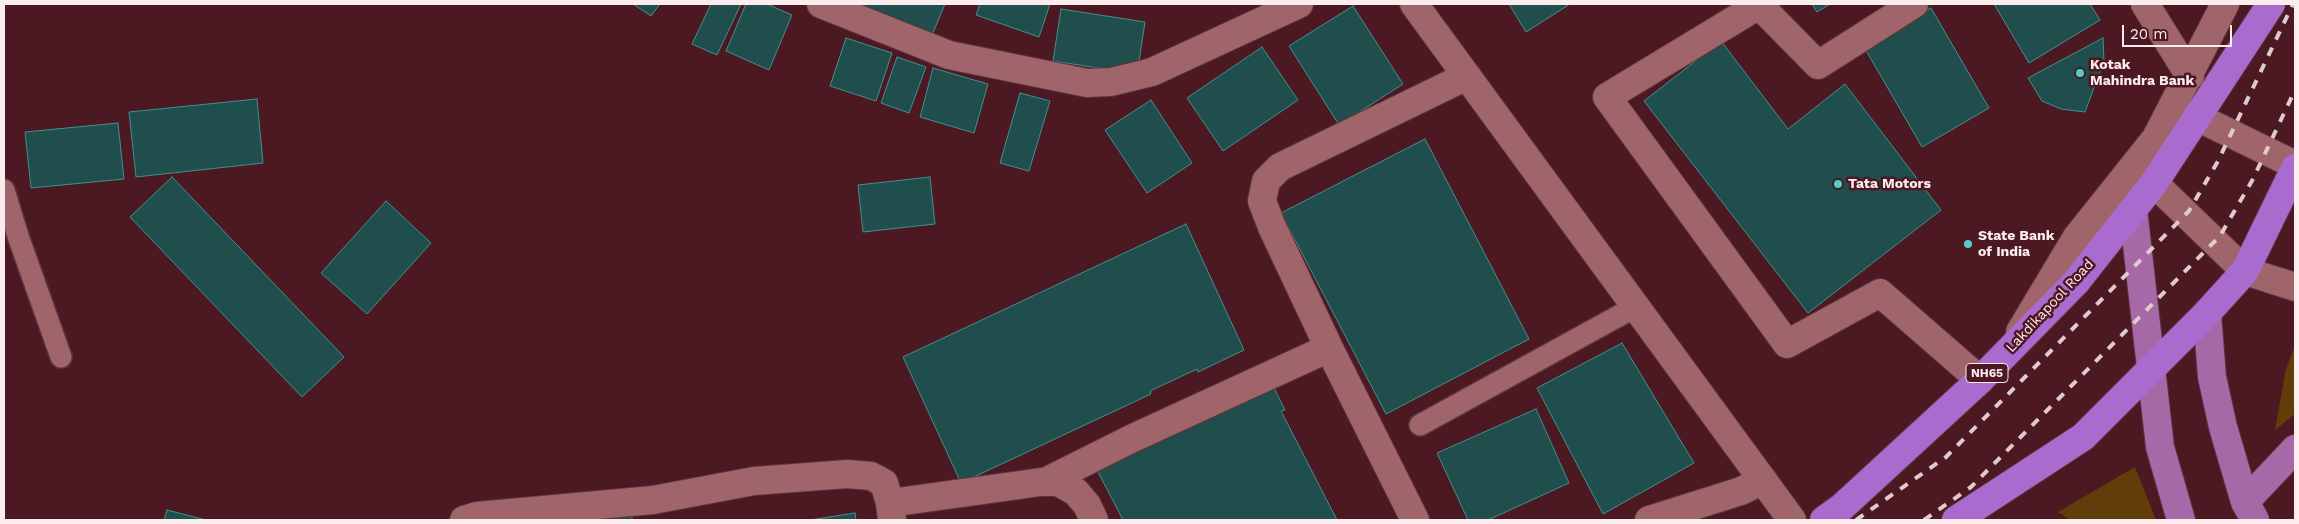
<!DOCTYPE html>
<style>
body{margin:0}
#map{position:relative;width:2299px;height:524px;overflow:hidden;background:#4c1822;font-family:"Work Sans",sans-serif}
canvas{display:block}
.frame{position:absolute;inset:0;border:5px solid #fbeced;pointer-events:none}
.scale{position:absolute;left:2122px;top:25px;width:110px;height:22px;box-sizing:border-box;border:2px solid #fbeced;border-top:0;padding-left:6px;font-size:15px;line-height:18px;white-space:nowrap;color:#fbeced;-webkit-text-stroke:4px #4c1822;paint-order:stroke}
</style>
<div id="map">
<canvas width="2299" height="524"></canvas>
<div class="frame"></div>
<div class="scale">20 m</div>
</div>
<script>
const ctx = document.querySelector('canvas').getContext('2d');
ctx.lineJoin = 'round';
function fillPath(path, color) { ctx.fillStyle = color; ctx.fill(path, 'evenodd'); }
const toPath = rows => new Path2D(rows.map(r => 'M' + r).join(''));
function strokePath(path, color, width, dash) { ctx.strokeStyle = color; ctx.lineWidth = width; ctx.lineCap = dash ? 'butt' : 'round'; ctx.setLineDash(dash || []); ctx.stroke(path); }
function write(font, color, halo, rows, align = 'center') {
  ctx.font = font + ' "Work Sans",sans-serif'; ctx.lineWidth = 5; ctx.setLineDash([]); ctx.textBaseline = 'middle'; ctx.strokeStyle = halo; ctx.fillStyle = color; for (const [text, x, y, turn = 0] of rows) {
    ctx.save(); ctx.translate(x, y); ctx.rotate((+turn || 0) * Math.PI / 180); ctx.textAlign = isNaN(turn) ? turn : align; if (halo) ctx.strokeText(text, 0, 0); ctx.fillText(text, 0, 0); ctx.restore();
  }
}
const green = toPath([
 [2295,346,2295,414,2275,430,2286,369],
 [2135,467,2156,520,2070,520,2058,512]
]);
const building = toPath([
 [633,4,660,4,651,16,633,4],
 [711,4,741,4,717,55,692,44,711,4],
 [746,4,767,4,792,15,769,70,726,51,746,4],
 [845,4,945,4,932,35,845,4],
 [980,4,1050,4,1039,37,976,15,980,4],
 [1509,4,1570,4,1526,32,1509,4],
 [1812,4,1830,4,1817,12,1812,4],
 [1994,4,2090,4,2100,20,2029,63,1994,4],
 [1353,6,1403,84,1339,125,1289,46,1353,6],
 [1931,8,1989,108,1922,147,1864,47,1931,8],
 [1061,9,1145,22,1137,74,1053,61,1061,9],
 [846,38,892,53,876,101,830,86,846,38],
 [2103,38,2104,61,2085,112,2061,109,2042,101,2028,78,2103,38],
 [1721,41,1788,129,1845,84,1941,210,1808,313,1644,101,1721,41],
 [1262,47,1298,100,1223,151,1187,98,1262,47],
 [897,57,926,67,909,113,881,103,897,57],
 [933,68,988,84,974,133,920,117,933,68],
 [1020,93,1050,101,1029,171,1000,163,1020,93],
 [257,99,263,163,136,177,129,112,257,99],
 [1151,100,1192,163,1147,193,1105,130,1151,100],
 [118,123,124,179,31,188,25,132,118,123],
 [1425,139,1529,339,1386,414,1281,213,1425,139],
 [172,177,344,357,302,397,130,217,172,177],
 [930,177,935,224,863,232,858,185,930,177],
 [386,201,431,243,367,314,321,273,386,201],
 [1186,224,1244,350,1198,372,1197,369,1150,391,1151,394,961,483,903,357,1186,224],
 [1622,343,1694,463,1603,514,1537,388,1622,343],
 [1270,380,1285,410,1281,411,1337,520,1123,520,1097,470,1270,380],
 [1536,409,1569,483,1488,520,1468,520,1437,453,1536,409],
 [167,510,206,520,164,520,167,510],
 [855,513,856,520,810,520,855,513],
 [632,516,632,520,596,520,632,516]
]);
const lane = toPath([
 [4,190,18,236,61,357],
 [1420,425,1635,307]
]);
const street = toPath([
 [821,4,949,55,1087,83,1111,82,1152,72,1299,4],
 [1414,4,1792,520],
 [1914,4,1818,65,1759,5,1607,97,1787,344,1880,293,1980,380],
 [1045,482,1133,438,1329,348],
 [890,503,1041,482,1058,482,1076,492,1087,505,1094,520],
 [464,520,477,516,653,500,754,481,847,474,871,476,884,483,890,503,892,520],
 [1415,520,1329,348,1272,227,1262,201,1266,181,1280,167,1467,76],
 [1649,520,1741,491,1763,480]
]);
const secondary = toPath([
 [2145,4,2190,76],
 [2197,117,2295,165],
 [2154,183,2245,271,2295,287],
 [2020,332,2077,237,2156,138,2225,4]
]);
const primary = toPath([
 [2133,209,2160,447,2181,520],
 [2207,313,2212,377,2223,427,2245,502,2255,520],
 [2245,502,2295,449]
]);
const highway = toPath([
 [1824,520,1842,507,1980,380,2076,282,2154,183,2271,4],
 [1956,520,2083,437,2207,313,2245,271,2295,168]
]);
const rail = toPath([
 [1856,520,1946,457,2189,211,2218,161,2293,4],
 [1924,520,1971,487,2220,236,2253,179,2295,90]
]);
const markers = [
 [2080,73,5,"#53cdc9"],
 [1838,184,5,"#53cdc9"],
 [1968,244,5,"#53cdc9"]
];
const shields = [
 [1987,373,42]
];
const shieldNames = [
 ["NH65",1987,373]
];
const poiNames = [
 ["Kotak",2090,65],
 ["Mahindra Bank",2090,81],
 ["Tata Motors",1848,184],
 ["State Bank",1978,236],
 ["of India",1978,252]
];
const streetNames = [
 ["Lakdikapool Road",2050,306,-47]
];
fillPath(green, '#613e09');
fillPath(building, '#204e4c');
strokePath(building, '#41918e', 1);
strokePath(lane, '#5c343d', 24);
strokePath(street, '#5c343d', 30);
strokePath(secondary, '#5c343d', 30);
strokePath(primary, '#5c343d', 30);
strokePath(highway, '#5c343d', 30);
strokePath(lane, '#a0646b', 21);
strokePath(street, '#a0646b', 28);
strokePath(secondary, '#a0646b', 28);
strokePath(primary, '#a668a7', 28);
strokePath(highway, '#aa6bcf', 28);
strokePath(rail, '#dfcacd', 4, [9, 9]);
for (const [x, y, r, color] of markers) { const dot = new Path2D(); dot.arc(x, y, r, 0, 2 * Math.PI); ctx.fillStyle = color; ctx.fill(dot); strokePath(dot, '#4c1822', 2); }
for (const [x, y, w] of shields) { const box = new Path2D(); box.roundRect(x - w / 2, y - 9.5, w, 19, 4); ctx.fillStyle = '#4c1822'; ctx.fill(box); strokePath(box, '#fbeced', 1); }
write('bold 12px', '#fbeced', null, shieldNames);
write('bold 14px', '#fbeced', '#4c1822', poiNames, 'left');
write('14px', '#fbeced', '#4c1822', streetNames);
</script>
